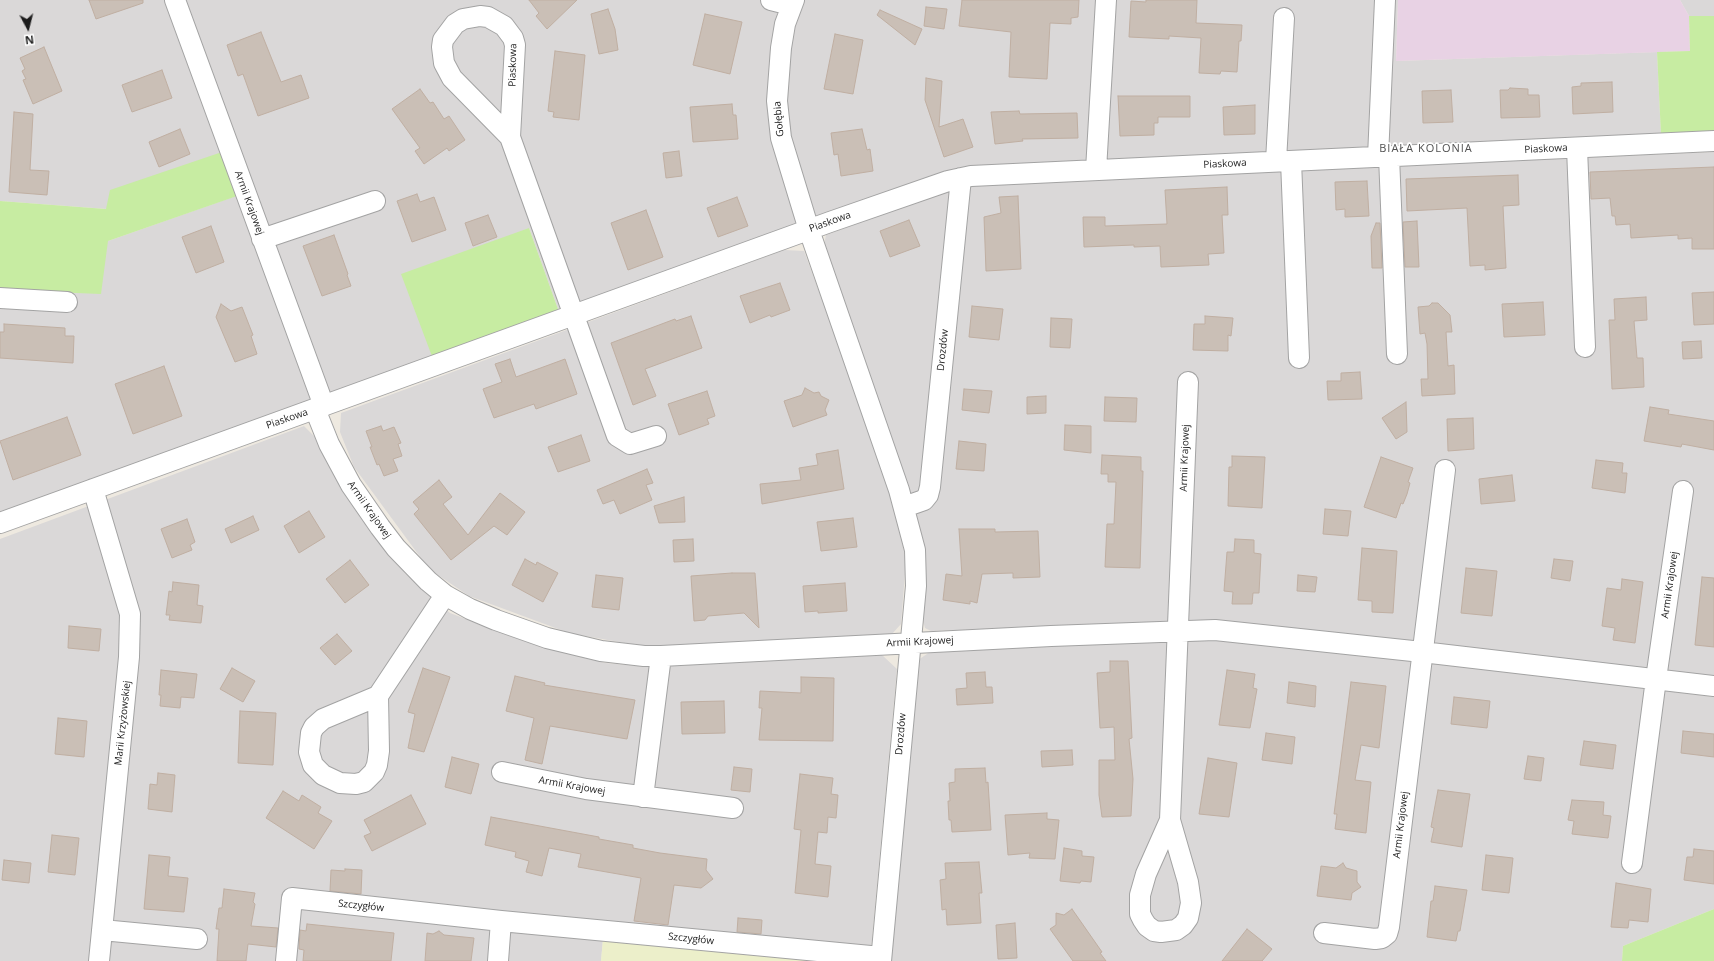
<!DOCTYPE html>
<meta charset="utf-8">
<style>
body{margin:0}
#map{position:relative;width:1714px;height:961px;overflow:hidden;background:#eee9e0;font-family:"Open Sans",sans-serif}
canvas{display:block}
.north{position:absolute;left:8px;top:8px;width:40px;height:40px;-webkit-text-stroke:3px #fff;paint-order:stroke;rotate:173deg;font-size:11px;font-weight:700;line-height:16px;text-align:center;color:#1c1c1c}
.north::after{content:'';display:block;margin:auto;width:14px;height:18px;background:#1c1c1c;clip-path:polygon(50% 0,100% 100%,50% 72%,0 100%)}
</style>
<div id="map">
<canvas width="1714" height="961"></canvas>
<div class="north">N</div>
</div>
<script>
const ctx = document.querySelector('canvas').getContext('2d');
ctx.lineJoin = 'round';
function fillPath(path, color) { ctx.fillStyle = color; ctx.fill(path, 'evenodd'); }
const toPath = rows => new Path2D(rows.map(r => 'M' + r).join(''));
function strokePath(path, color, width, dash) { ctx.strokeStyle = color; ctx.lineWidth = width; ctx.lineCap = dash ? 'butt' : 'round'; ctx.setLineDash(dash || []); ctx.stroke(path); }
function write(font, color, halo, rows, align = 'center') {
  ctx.font = font + ' "Open Sans",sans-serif'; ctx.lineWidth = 3.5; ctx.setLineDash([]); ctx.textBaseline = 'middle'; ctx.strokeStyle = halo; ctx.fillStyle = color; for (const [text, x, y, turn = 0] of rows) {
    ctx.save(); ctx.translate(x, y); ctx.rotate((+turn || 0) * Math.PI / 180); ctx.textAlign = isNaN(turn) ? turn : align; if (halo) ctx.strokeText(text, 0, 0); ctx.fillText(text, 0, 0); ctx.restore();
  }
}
const residential = toPath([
 [0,0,1398,0,1396,61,1657,52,1661,135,958,168,559,312,529,228,433,359,0,512,0,290,108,241,236,196,107,209,0,201],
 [1680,0,1714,0,1714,16,1689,16],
 [1714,152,1714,677,1321,633,1109,625,931,631,925,628,920,610,923,578,823,249,826,235,966,184],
 [784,250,804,251,868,423,897,514,906,561,901,624,892,634,652,648,569,633,469,596,429,569,354,467,340,432,341,413],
 [304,426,315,437,344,491,406,574,450,613,524,641,605,663,650,667,882,655,897,669,870,961,603,939,601,961,0,961,0,539],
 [1210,638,1581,680,1714,697,1714,909,1623,946,1622,961,888,961,915,662,933,650]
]);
const industrial = toPath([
 [1398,0,1680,0,1689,16,1690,51,1396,61]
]);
const farmland = toPath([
 [603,939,821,961,601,961]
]);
const grass = toPath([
 [1689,16,1714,16,1714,132,1661,135,1657,52,1690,51],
 [222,152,237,196,108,241,101,294,0,290,0,201,106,209,110,190],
 [529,228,559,312,433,359,401,274],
 [1714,909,1714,961,1622,961,1623,946]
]);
const building = toPath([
 [89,0,143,0,143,3,96,19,89,0],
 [529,0,577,0,547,29,536,16,539,13,529,0],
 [962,0,1079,0,1078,17,1071,18,1071,24,1050,23,1047,79,1009,77,1011,32,959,26,962,0],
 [1146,0,1197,0,1196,23,1242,25,1241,41,1239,41,1237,72,1221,71,1220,74,1199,73,1201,38,1169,36,1169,39,1129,37,1131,1,1146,2,1146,0],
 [926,7,947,9,944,29,924,26,926,7],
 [608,9,615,29,618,50,599,54,591,14,608,9],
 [880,10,922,29,915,45,877,15,880,10],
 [705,14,742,22,730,74,693,65,705,14],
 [261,32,281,82,301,75,309,98,258,116,243,74,238,76,227,45,261,32],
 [835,34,863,40,853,94,824,89,835,34],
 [44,47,62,91,33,104,23,80,26,79,22,71,25,69,20,58,44,47],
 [555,51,585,55,579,120,553,117,554,112,548,111,555,51],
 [162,70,172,98,132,112,122,85,162,70],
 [926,78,942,81,939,127,963,119,973,147,944,157,925,100,926,78],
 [1612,82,1613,112,1573,114,1572,87,1581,86,1581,83,1612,82],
 [1510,88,1528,89,1528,95,1539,95,1540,117,1501,118,1500,90,1508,90,1510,88],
 [420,89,430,103,433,102,444,119,449,116,465,140,449,151,447,148,424,164,415,151,420,148,392,109,420,89],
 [1451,90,1453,122,1423,123,1422,91,1451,90],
 [1118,96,1190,96,1190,117,1158,117,1158,123,1154,123,1154,135,1120,136,1118,96],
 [732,104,733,115,736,115,738,139,693,142,690,107,732,104],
 [1255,105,1255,134,1224,135,1223,107,1255,105],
 [1019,111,1020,114,1077,113,1078,138,1022,139,1023,141,995,144,991,112,1019,111],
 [14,112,33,114,30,170,49,171,47,195,9,192,14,112],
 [180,129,190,154,159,167,149,142,180,129],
 [862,129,867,150,870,149,873,171,841,176,838,154,834,155,831,133,862,129],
 [679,151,682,176,666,178,663,153,679,151],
 [1714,167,1714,249,1692,249,1692,238,1678,239,1678,235,1631,238,1630,224,1616,225,1615,216,1612,216,1610,198,1591,199,1590,172,1714,167],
 [1518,175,1519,205,1503,206,1506,268,1485,270,1485,265,1470,266,1467,208,1407,211,1406,179,1518,175],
 [1367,181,1369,216,1345,217,1345,209,1336,210,1335,182,1367,181],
 [1227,187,1228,215,1222,215,1224,253,1208,254,1209,265,1161,267,1160,246,1134,247,1134,245,1084,247,1083,217,1105,217,1105,226,1167,224,1165,190,1227,187],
 [417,194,420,202,434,197,446,230,412,242,397,201,417,194],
 [1018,196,1021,269,986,271,984,217,1001,213,999,197,1018,196],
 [737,197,748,226,718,237,707,208,737,197],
 [646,210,663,257,628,270,611,223,646,210],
 [488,215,497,237,473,246,465,223,488,215],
 [909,220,920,246,890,257,880,231,909,220],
 [1417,221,1419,267,1405,267,1403,222,1417,221],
 [1376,223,1380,223,1382,268,1372,268,1371,236,1376,223],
 [211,226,224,262,196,273,182,237,211,226],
 [334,235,348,274,347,275,351,286,322,296,303,246,334,235],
 [780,283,790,310,771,317,770,315,750,323,740,296,780,283],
 [1714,292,1714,324,1694,325,1692,293,1714,292],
 [1646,297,1647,320,1634,321,1637,358,1643,358,1644,387,1612,389,1609,320,1615,320,1614,299,1646,297],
 [1543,302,1545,335,1504,337,1502,304,1543,302],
 [1432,303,1438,303,1450,315,1452,332,1446,332,1448,366,1454,365,1455,394,1422,396,1421,379,1428,379,1427,344,1425,333,1420,334,1418,307,1429,306,1432,303],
 [221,304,231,311,242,307,253,335,251,336,257,354,235,362,216,317,221,304],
 [972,306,1003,309,999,340,969,337,972,306],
 [691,316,702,348,645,369,656,396,633,405,611,343,675,319,676,321,691,316],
 [1205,316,1233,318,1231,336,1228,335,1228,351,1193,350,1194,324,1205,324,1205,316],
 [1051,318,1072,319,1070,348,1050,347,1051,318],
 [4,324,65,328,65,336,74,336,73,363,0,358,0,332,4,332,4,324],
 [1701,341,1702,358,1683,359,1682,342,1701,341],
 [510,359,516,377,565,359,577,394,536,409,534,404,494,418,483,389,502,382,495,364,510,359],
 [164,366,182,416,133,434,115,384,164,366],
 [1360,372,1362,399,1328,400,1327,381,1341,381,1341,373,1360,372],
 [805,388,814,393,819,392,821,396,829,400,825,410,827,415,793,427,784,401,802,395,805,388],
 [964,389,992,391,989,413,962,410,964,389],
 [707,391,715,416,707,419,709,424,679,435,668,404,707,391],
 [1046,396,1046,413,1027,414,1027,397,1046,396],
 [1105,397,1137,398,1136,422,1104,421,1105,397],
 [1406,402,1407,432,1396,439,1382,418,1406,402],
 [1650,407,1669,410,1668,414,1714,421,1714,450,1682,444,1681,447,1644,441,1650,407],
 [67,417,81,455,13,480,0,441,67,417],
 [1473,418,1474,449,1448,451,1447,419,1473,418],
 [1065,425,1091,426,1091,453,1064,450,1065,425],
 [381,426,383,431,394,427,401,443,398,444,402,456,393,459,398,471,384,476,379,464,377,465,370,447,372,447,366,431,381,426],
 [581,435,590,461,558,472,548,447,581,435],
 [959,441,986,444,984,471,956,469,959,441],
 [838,450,844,489,762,504,760,484,801,480,799,468,818,465,816,454,838,450],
 [1102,455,1141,457,1141,471,1143,471,1140,568,1105,567,1107,524,1114,524,1116,482,1108,482,1108,474,1101,474,1102,455],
 [1232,456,1265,457,1262,508,1228,506,1229,467,1232,467,1232,456],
 [1381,457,1413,468,1408,482,1410,483,1407,494,1403,504,1401,503,1396,518,1364,507,1381,457],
 [1596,460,1623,463,1622,473,1627,473,1625,493,1592,488,1596,460],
 [647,469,653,483,646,485,652,500,620,514,614,500,603,504,597,490,647,469],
 [1512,475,1515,501,1481,504,1479,479,1512,475],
 [439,480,452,497,443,504,468,535,500,493,525,512,507,535,494,526,451,560,414,514,419,509,413,502,439,480],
 [684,497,685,522,659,523,654,506,684,497],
 [1325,509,1351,511,1348,536,1323,534,1325,509],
 [309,511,325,537,299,553,284,526,309,511],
 [253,516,259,530,231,543,225,529,253,516],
 [853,518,857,547,821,551,817,522,853,518],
 [187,519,195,542,190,545,192,550,172,558,161,529,187,519],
 [959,529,995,529,995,532,1038,531,1040,577,1013,578,1013,573,982,574,977,603,970,601,970,604,943,600,946,574,962,576,959,529],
 [693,539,694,561,674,562,673,540,693,539],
 [1235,539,1254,540,1254,553,1261,554,1259,593,1253,593,1252,604,1232,604,1233,592,1224,591,1227,552,1234,552,1235,539],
 [1362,548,1397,551,1393,613,1372,612,1372,601,1358,600,1362,548],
 [525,559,536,565,537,562,558,573,543,602,512,585,525,559],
 [1554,559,1573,561,1570,581,1551,578,1554,559],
 [350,560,369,585,345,603,326,579,350,560],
 [1466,568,1497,571,1492,616,1461,613,1466,568],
 [732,573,755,573,759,628,744,613,708,616,705,620,694,621,691,576,732,573],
 [596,575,623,578,619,610,592,607,596,575],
 [1298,575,1317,577,1315,592,1297,591,1298,575],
 [1702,577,1714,578,1714,647,1695,645,1702,577],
 [1622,579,1643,582,1635,643,1613,640,1615,628,1602,626,1607,588,1621,590,1622,579],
 [173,582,199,585,197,605,203,606,201,623,169,620,170,615,166,615,169,591,172,592,173,582],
 [845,583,847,611,818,613,818,611,805,612,803,586,845,583],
 [69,626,101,629,99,651,68,648,69,626],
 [337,634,352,651,335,665,320,648,337,634],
 [1110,661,1128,661,1132,738,1129,739,1133,779,1131,816,1102,817,1099,795,1099,760,1115,760,1114,727,1100,728,1097,673,1110,672,1110,661],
 [232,668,255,681,243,702,220,689,232,668],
 [423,668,450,677,424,752,408,748,415,714,408,712,423,668],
 [161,670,197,674,194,698,181,697,180,708,160,706,161,695,159,695,161,670],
 [1227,670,1255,674,1253,688,1257,689,1250,728,1219,725,1227,670],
 [985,672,986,687,992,687,993,703,957,705,956,689,967,688,966,673,985,672],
 [515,676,545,683,544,685,635,700,627,739,550,726,542,764,525,760,534,718,506,711,515,676],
 [801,677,834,678,833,741,759,740,762,708,759,708,760,691,801,693,801,677],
 [1289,682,1316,686,1315,707,1287,703,1289,682],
 [1351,682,1386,686,1379,748,1361,745,1355,780,1371,782,1366,833,1335,829,1337,814,1334,814,1351,682],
 [1454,697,1490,701,1487,728,1451,724,1454,697],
 [724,701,725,733,682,734,681,702,724,701],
 [240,711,276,713,273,765,238,763,240,711],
 [58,718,87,721,84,757,55,754,58,718],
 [1683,731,1714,734,1714,757,1681,753,1683,731],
 [1266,733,1295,737,1292,764,1262,760,1266,733],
 [1584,741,1616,745,1613,769,1580,765,1584,741],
 [1072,750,1073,765,1042,767,1041,751,1072,750],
 [1528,756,1544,758,1541,781,1524,779,1528,756],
 [452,757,479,764,471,794,445,787,452,757],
 [1208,758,1237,763,1229,817,1199,814,1208,758],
 [734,767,752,769,750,792,731,790,734,767],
 [985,768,986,783,988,782,991,830,952,832,951,820,949,820,948,801,950,801,949,783,955,782,955,769,985,768],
 [158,773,175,775,172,812,148,809,150,784,157,785,158,773],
 [800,774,833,778,831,794,838,795,836,818,828,817,827,833,818,832,815,864,831,866,828,897,795,893,801,830,794,829,800,774],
 [1438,790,1470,794,1462,847,1431,842,1434,828,1431,827,1438,790],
 [283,791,299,801,302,795,321,807,318,813,332,821,314,849,266,818,283,791],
 [411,795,426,824,372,851,364,836,371,833,364,820,411,795],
 [1572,800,1604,802,1603,815,1611,816,1608,838,1572,834,1574,821,1568,820,1572,800],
 [1047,813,1047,819,1059,820,1055,859,1029,858,1030,853,1008,855,1005,815,1047,813],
 [491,817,599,837,599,839,633,845,633,848,660,853,707,859,706,870,713,879,701,888,674,885,668,925,634,921,641,878,578,867,581,854,549,848,542,876,526,872,529,861,515,857,516,852,485,845,491,817],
 [52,835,79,838,75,875,48,872,52,835],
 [1064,848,1082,851,1082,856,1094,857,1091,882,1081,881,1080,883,1060,881,1064,848],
 [1694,849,1714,851,1714,884,1684,880,1687,857,1693,857,1694,849],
 [149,855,170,857,168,876,188,878,184,912,144,909,149,855],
 [1486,855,1513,858,1509,893,1482,890,1486,855],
 [4,860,31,863,29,883,2,880,4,860],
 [979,862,982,893,979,893,981,923,947,925,946,909,942,910,940,880,946,879,945,863,979,862],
 [1343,863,1346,868,1357,871,1357,882,1361,887,1352,893,1351,900,1317,896,1321,866,1336,868,1343,863],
 [345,869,362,870,361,894,330,891,331,870,345,871,345,869],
 [1616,883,1651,889,1648,922,1629,920,1628,928,1611,927,1616,883],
 [1435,886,1467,890,1460,931,1458,931,1456,941,1427,937,1431,901,1433,901,1435,886],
 [224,889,255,893,253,902,255,904,251,926,278,928,276,947,248,944,246,961,217,961,219,929,216,929,219,908,222,908,224,889],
 [1072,909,1102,952,1100,953,1106,961,1073,961,1050,929,1056,925,1056,913,1064,915,1072,909],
 [738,918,762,920,761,934,737,932,738,918],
 [1015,923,1017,958,998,959,996,925,1015,923],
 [307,924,394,933,391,961,303,961,304,950,299,949,300,930,306,931,307,924],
 [1247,929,1272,949,1262,961,1222,961,1247,929],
 [439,931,444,935,474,938,471,961,425,961,427,933,433,934,439,931]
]);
const minor = toPath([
 [175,0,324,406],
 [771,0,791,5],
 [794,0,785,24,781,48,777,101,781,138,809,230,899,490,915,550,916,586,881,961],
 [510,137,515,45,513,38,504,26,488,17,480,16,463,19,455,24,443,40,442,47,444,63,452,78,510,137,617,436,630,444,656,436],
 [1577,148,1585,347],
 [1389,156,1397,354],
 [1378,157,1385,0],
 [1276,161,1284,18],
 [1291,161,1299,358],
 [1096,170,1106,0],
 [262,239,375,201],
 [0,298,67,302],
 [315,409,329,444,351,485,380,527,396,548,428,581,445,595,470,609,496,620,547,638,601,651,644,656,661,656,1051,636,1215,630,1422,652,1714,686],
 [93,489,130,614,129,657,99,961],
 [904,507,924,500,928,495,930,487,961,178],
 [0,523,830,222,948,181,971,176,1714,141],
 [378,696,379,751,377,765,374,772,364,782,356,784,340,783,323,775,313,765,309,752,311,733,314,727,323,719,378,696,445,595],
 [502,772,586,789,733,808],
 [643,797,661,656],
 [1170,820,1146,874,1140,895,1140,914,1143,920,1147,926,1154,931,1161,932,1176,930,1183,925,1188,918,1191,903,1188,882,1170,820,1188,382],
 [1632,863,1656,679,1683,491],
 [102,930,197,939],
 [1324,933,1375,939,1382,938,1387,934,1389,927,1445,470],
 [286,961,292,898,501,921,881,957],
 [498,961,501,921]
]);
const streetNames = [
 ["Piaskowa",513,65,-89],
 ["Gołębia",779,119,-95],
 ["Piaskowa",1546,149,-3],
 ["Piaskowa",1225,164,-3],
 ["Armii Krajowej",249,203,70],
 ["Piaskowa",830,222,-20],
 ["Drozdów",943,350,-84],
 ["Piaskowa",287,419,-19],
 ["Armii Krajowej",1185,458,-88],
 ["Armii Krajowej",369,510,55],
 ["Armii Krajowej",1670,585,-82],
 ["Armii Krajowej",920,642,-3],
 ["Marii Krzyżowskiej",123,723,-84],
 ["Drozdów",901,734,-85],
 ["Armii Krajowej",572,786,10],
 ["Armii Krajowej",1401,825,-83],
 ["Szczygłów",361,906,6],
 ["Szczygłów",691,939,6]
];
const neighbourhoodNames = [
 ["BIAŁA KOLONIA",1426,149]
];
fillPath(residential, '#dad8d8');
fillPath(industrial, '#e8d2e4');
fillPath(farmland, '#ecefca');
fillPath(grass, '#c7eca2');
fillPath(building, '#cabfb6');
strokePath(building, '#c0afa2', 1);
strokePath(minor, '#a3a3a3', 22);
strokePath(minor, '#fff', 20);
write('10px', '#1c1c1c', '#fff', streetNames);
ctx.letterSpacing = '1px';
write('11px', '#4f4f4f', '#fff', neighbourhoodNames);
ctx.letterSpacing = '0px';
</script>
